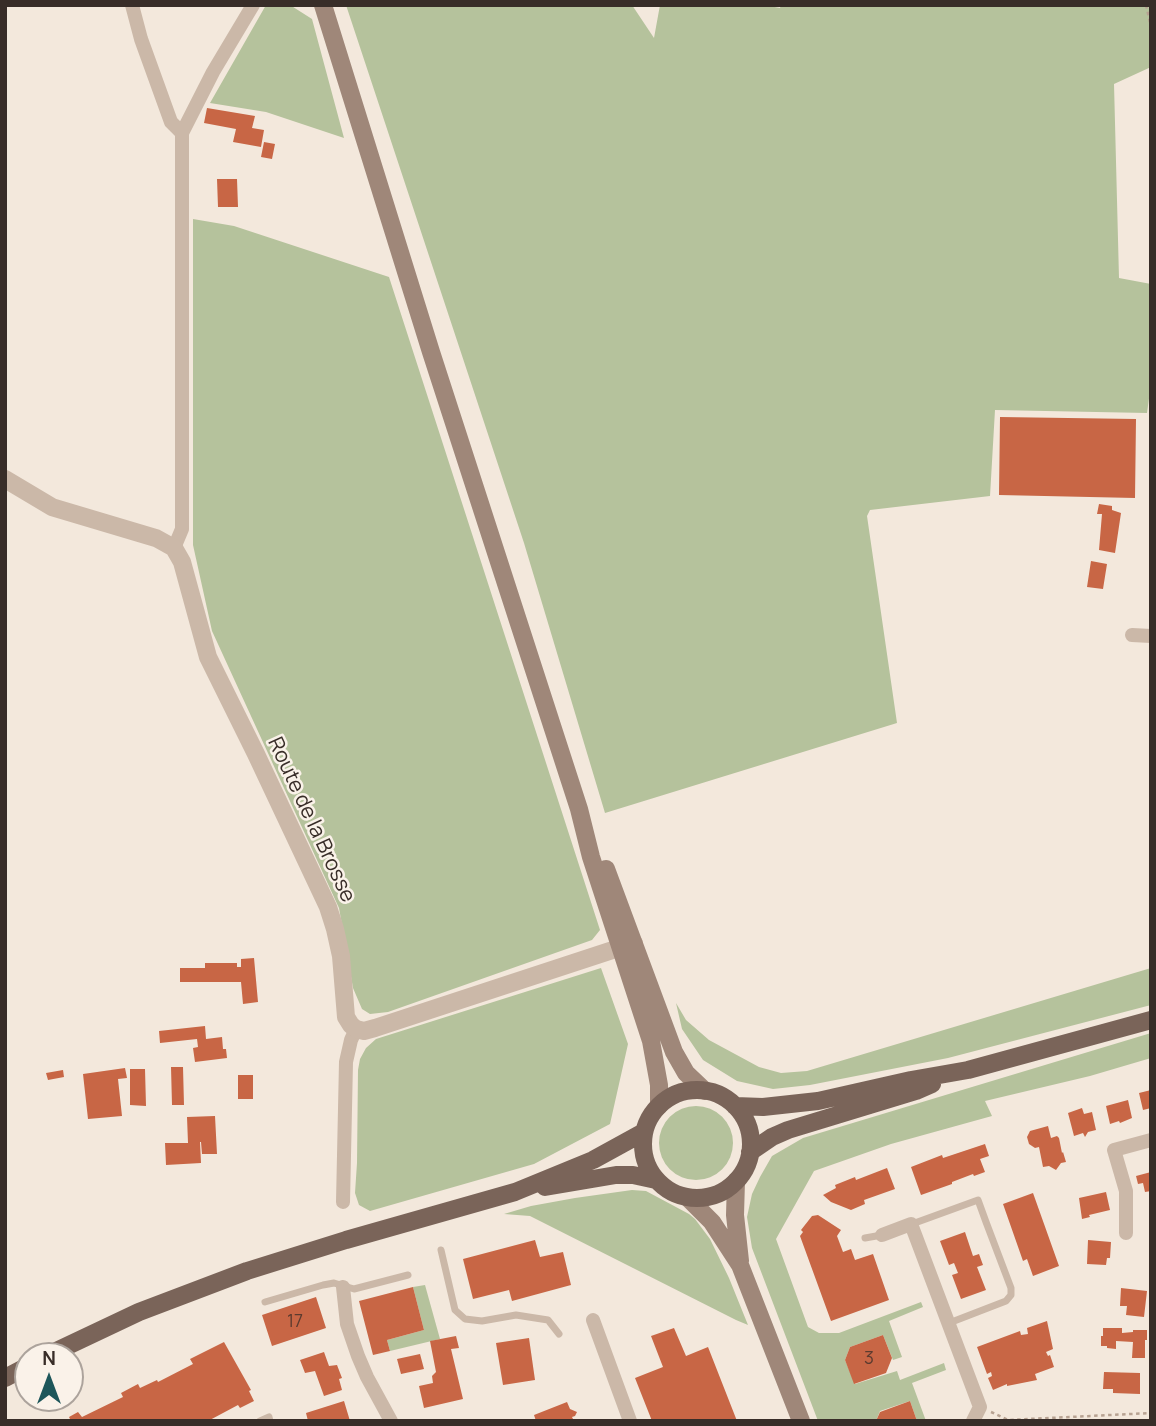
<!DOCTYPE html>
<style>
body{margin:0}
#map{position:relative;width:1156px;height:1426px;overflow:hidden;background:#f3e8dc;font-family:Manrope,sans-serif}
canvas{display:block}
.frame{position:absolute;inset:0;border:7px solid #382d28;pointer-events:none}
.north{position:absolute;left:14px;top:1342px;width:70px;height:70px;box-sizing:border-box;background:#faf2e9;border:2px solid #aca39c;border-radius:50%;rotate:0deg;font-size:19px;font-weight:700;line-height:28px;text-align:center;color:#382d28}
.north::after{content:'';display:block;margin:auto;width:24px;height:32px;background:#1d565a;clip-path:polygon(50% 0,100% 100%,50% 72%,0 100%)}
</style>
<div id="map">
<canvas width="1156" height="1426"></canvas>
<div class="frame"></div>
<div class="north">N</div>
</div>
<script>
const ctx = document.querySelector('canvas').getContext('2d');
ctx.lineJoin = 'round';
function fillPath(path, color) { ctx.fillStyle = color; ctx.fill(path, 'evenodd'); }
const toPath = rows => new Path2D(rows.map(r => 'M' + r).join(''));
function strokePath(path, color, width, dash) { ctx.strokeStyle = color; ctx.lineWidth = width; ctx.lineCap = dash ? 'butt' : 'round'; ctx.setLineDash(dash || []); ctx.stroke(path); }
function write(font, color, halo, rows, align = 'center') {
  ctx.font = font + ' Manrope,sans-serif'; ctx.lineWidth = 5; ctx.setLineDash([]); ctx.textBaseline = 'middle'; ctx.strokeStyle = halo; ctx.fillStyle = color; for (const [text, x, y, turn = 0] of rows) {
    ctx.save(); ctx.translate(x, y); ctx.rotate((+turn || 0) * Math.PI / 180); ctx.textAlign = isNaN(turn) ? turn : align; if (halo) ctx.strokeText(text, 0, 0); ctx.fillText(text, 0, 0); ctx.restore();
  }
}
const green = toPath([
 [266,5,290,5,312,19,344,138,266,112,210,103],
 [346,5,632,5,654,38,660,5,764,5,780,8,781,5,1151,5,1151,67,1114,84,1119,278,1151,284,1151,384,1147,413,995,410,990,496,870,510,867,516,897,723,605,813,524,543],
 [193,219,234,226,389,277,600,930,592,940,388,1012,370,1014,362,1009,353,988,339,908,212,631,193,545],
 [601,968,628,1044,610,1124,534,1164,370,1211,359,1205,355,1193,357,1163,358,1070,360,1059,366,1048,376,1039],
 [1151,968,1151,1005,948,1058,810,1085,773,1089,737,1081,703,1060,682,1029,676,1003,686,1020,709,1040,759,1067,781,1073,807,1071],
 [1151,1033,1151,1058,1090,1076,985,1101,992,1116,891,1144,814,1171,776,1239,808,1327,819,1333,839,1333,921,1302,923,1307,889,1321,902,1357,893,1360,883,1335,850,1347,845,1360,855,1384,897,1371,900,1380,944,1363,946,1370,912,1383,926,1421,917,1421,910,1401,880,1411,876,1421,818,1421,752,1248,747,1217,752,1194,760,1177,772,1156,803,1138],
 '659 1143a37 37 0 1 1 74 0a37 37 0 1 1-74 0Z',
 [632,1190,646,1191,689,1214,695,1219,710,1239,729,1278,748,1325,736,1320,530,1216,504,1214,531,1206,575,1198],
 [425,1285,440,1339,390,1351,387,1340,424,1330,413,1287]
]);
const building = toPath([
 [207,108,255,116,252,128,264,130,261,147,233,142,236,129,204,123],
 [264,142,275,144,272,159,261,157],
 [217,179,237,179,238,207,218,207],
 [1000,417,1136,419,1135,498,999,495],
 [1099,504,1112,506,1112,510,1121,513,1115,553,1099,550,1102,514,1097,514],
 [1091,561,1107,564,1103,589,1087,587],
 [254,958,258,1002,243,1004,241,982,180,982,180,968,205,968,205,963,237,963,237,967,241,967,241,959],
 [205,1026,206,1039,222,1037,223,1049,226,1049,227,1058,195,1062,193,1048,198,1047,197,1039,160,1043,159,1031],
 [171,1067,183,1067,184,1105,172,1105],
 [125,1068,127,1078,118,1079,122,1116,88,1119,83,1074],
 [130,1069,145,1069,146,1106,130,1105],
 [63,1070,64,1077,48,1080,46,1073],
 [238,1075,253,1075,253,1099,238,1099],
 [1151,1090,1151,1108,1143,1110,1139,1093],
 [1128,1100,1132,1118,1120,1123,1119,1121,1110,1124,1106,1106],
 [1082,1108,1084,1114,1092,1112,1096,1130,1088,1132,1085,1137,1083,1133,1074,1136,1068,1113],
 [215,1116,217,1154,202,1154,201,1142,200,1142,201,1163,166,1165,165,1143,188,1143,187,1117],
 [1048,1126,1051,1138,1057,1136,1059,1138,1062,1153,1063,1152,1066,1162,1061,1163,1056,1170,1049,1166,1043,1167,1039,1147,1035,1148,1029,1144,1027,1137,1030,1131],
 [985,1144,989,1156,980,1159,985,1172,974,1176,973,1174,952,1182,952,1184,921,1195,911,1167,942,1155,943,1158],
 [887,1168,895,1189,864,1200,865,1204,851,1210,831,1202,823,1195,836,1188,835,1185,855,1177,856,1180],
 [1151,1172,1151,1191,1145,1192,1143,1183,1138,1184,1136,1176],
 [1106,1192,1110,1210,1089,1215,1090,1217,1082,1219,1079,1198],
 [1033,1193,1059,1266,1033,1276,1027,1259,1023,1261,1003,1204],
 [818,1215,841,1230,837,1236,843,1252,851,1249,855,1260,873,1254,889,1300,831,1321,800,1236,803,1232,801,1230,812,1216],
 [965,1232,973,1256,979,1254,983,1265,977,1267,986,1290,961,1299,952,1275,958,1273,954,1263,949,1265,940,1241],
 [535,1240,540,1257,563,1252,571,1285,512,1301,509,1290,473,1299,463,1259],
 [1088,1240,1111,1242,1110,1258,1107,1258,1106,1265,1087,1264],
 [413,1287,424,1330,387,1340,390,1351,373,1355,359,1301],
 [1121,1288,1147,1291,1144,1317,1126,1315,1127,1306,1120,1306],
 [316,1297,326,1328,272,1346,262,1315],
 [1047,1321,1053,1349,1046,1352,1048,1356,1050,1355,1054,1367,1035,1374,1037,1380,1007,1386,1007,1384,993,1390,988,1378,992,1376,991,1372,987,1374,977,1347,1020,1331,1021,1335,1028,1334,1027,1328],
 [674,1328,686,1356,708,1347,737,1421,652,1421,635,1378,663,1367,651,1336],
 [1103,1328,1122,1328,1122,1333,1133,1332,1133,1330,1147,1330,1147,1340,1145,1340,1145,1358,1132,1358,1133,1342,1116,1341,1116,1349,1107,1348,1107,1346,1101,1346,1101,1336,1103,1336],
 [883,1335,892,1358,886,1373,854,1384,845,1360,850,1347],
 [456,1336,459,1348,451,1349,463,1399,424,1408,419,1386,433,1383,432,1376,436,1372,430,1341],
 [529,1338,535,1380,503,1385,496,1343],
 [224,1342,251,1390,249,1391,254,1401,240,1408,238,1405,208,1421,71,1421,69,1417,78,1412,82,1417,123,1397,121,1393,138,1384,140,1388,157,1380,158,1382,193,1364,190,1359],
 [324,1352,329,1366,337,1365,342,1378,339,1379,342,1390,324,1396,315,1371,305,1373,300,1360],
 [420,1354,424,1369,401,1374,397,1359],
 [1104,1372,1140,1373,1140,1394,1113,1393,1113,1389,1103,1389],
 [344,1401,350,1421,308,1421,306,1413],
 [910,1401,917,1421,876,1421,880,1412],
 [567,1402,570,1409,577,1412,575,1416,572,1417,574,1421,536,1421,534,1415]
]);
const path = toPath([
 [1146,5,1151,27],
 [991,1412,1008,1420,1151,1413]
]);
const service = toPath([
 [912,1224,978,1200,986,1222,1011,1288,1011,1295,1006,1301,949,1323],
 [865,1238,882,1235],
 [441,1250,455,1310,465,1319,482,1321,516,1315,548,1320,559,1334],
 [265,1302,323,1285,334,1283,354,1289,408,1275],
 [260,1421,269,1417,270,1421]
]);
const minor = toPath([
 [132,5,141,39,171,122,182,133],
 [174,548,182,529,182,133,213,72,253,5],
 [1132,635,1151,636],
 [343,1202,346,1062,351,1040,356,1029],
 [1126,1233,1126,1191,1114,1150,1151,1140],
 [882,1235,911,1224,980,1407,973,1421],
 [343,1287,347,1324,358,1356,367,1377,391,1421],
 [593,1320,630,1421]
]);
const tertiary = toPath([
 [5,479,52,507,156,538,174,548,182,562,208,657,256,754,328,907,335,929,341,956,346,1017,351,1025,356,1029,364,1031,375,1028,634,943]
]);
const secondary = toPath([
 [323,5,431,352,579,809,591,857,651,1041,659,1085,659,1106],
 [606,869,674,1052,686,1073,705,1091],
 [736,1181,735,1215,740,1261],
 [688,1198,712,1222,740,1265,801,1421]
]);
const primary = toPath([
 '643 1144a54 54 0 1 1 108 0a54 54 0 1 1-108 0Z',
 [735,1106,763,1107,818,1101,911,1080,968,1070,1151,1020],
 [750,1152,772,1137,788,1130,916,1091,932,1084],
 [545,1187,616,1175,633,1175,656,1180],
 [46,1356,139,1312,247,1271,346,1240,515,1192,593,1160,644,1132],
 [5,1378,28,1366]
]);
const numberNames = [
 ["17",295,1322],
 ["3",869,1359]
];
const streetNames = [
 ["Route de la Brosse",311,820,65]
];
fillPath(green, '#b5c29c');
fillPath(building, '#c86645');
strokePath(path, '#b7a292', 2.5, [3.5, 3.5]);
strokePath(service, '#cbb8a8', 7);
strokePath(minor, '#cbb8a8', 14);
strokePath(tertiary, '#cbb8a8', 18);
strokePath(secondary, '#9f8779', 18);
strokePath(primary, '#7a6459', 18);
write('18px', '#5c3b2f', null, numberNames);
write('21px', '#382d28', '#faf2e9', streetNames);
</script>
